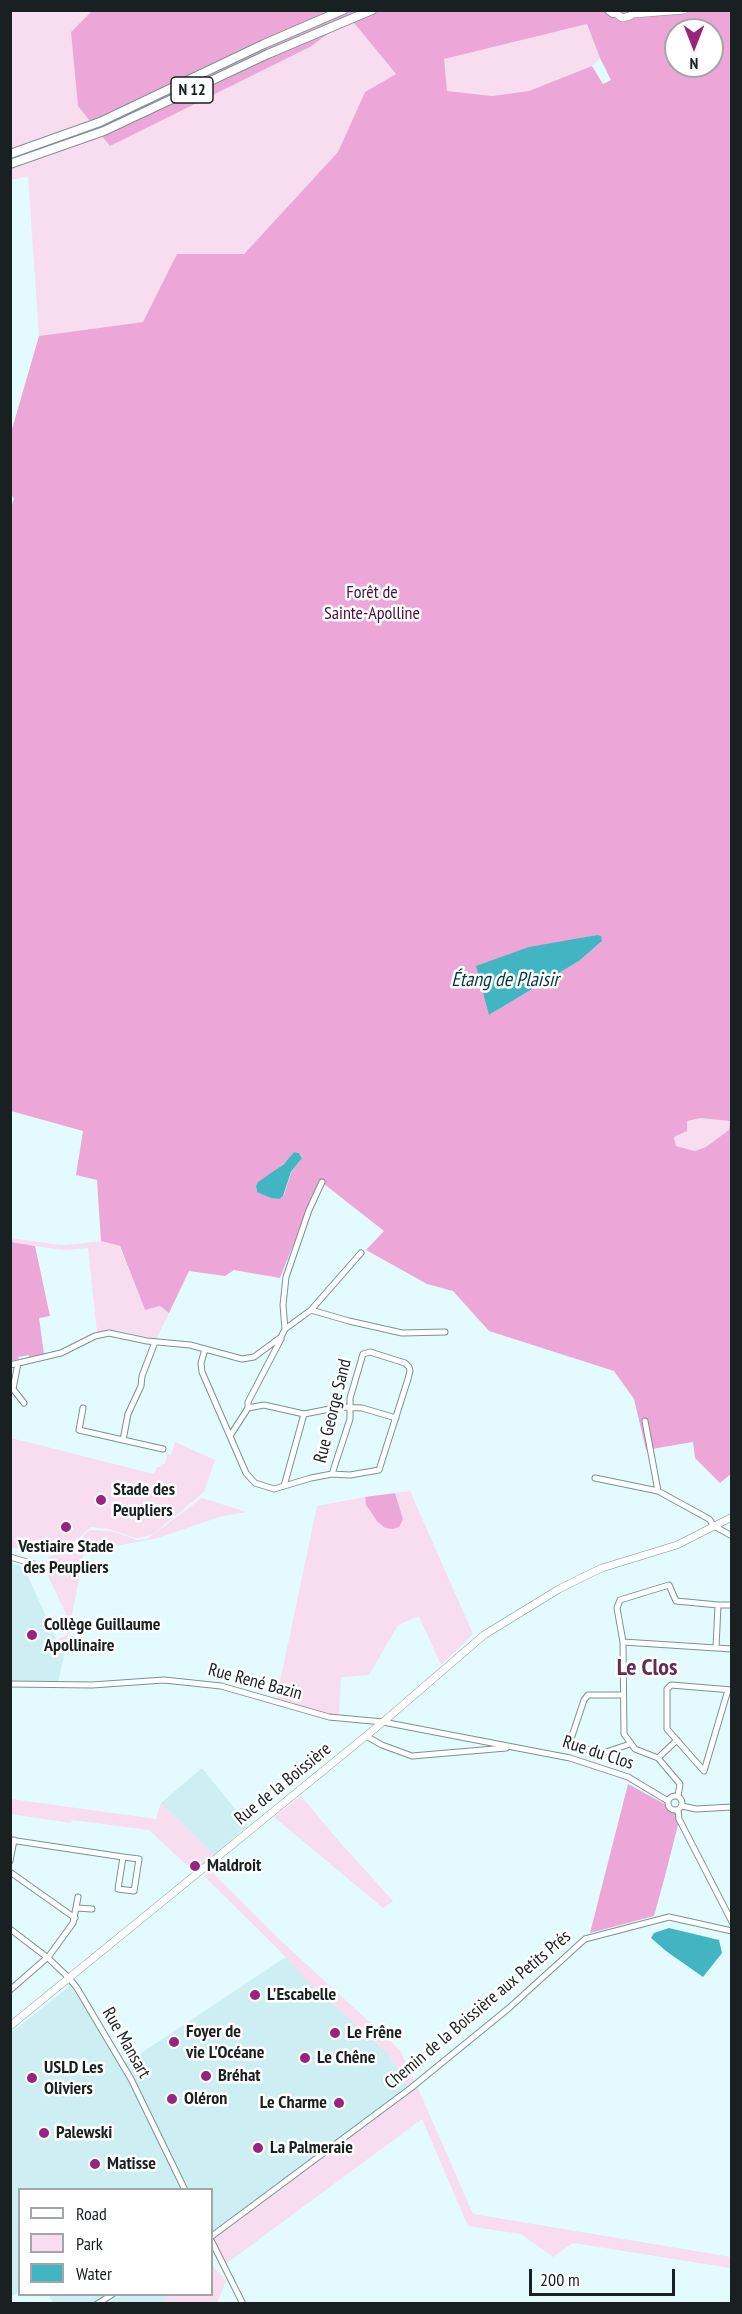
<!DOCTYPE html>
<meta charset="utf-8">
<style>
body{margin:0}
#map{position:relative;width:742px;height:2314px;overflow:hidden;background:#e3fbfe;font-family:"PT Sans Narrow",sans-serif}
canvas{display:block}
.frame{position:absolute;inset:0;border:12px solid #182022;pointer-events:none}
.legend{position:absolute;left:18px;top:2188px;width:195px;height:108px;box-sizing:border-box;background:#fff;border:2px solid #a3a6a7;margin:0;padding:8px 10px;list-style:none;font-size:18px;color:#182022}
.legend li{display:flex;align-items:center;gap:12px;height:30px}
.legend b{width:30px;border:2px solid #a3a6a7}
.north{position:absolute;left:664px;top:18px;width:60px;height:60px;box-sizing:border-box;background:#fff;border:2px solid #a3a6a7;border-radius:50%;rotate:180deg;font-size:16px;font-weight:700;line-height:24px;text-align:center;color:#182022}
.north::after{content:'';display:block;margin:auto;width:21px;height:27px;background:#982380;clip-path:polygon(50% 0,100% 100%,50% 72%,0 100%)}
.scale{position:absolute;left:529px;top:2269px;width:146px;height:27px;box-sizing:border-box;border:3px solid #182022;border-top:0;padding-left:8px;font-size:18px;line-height:21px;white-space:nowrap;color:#182022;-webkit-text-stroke:4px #fff;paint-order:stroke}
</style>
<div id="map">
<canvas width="742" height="2314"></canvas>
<div class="frame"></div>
<ul class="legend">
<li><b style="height:8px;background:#fff"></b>Road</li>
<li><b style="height:16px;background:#f8dcef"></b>Park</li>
<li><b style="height:16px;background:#42b5c3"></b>Water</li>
</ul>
<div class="north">N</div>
<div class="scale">200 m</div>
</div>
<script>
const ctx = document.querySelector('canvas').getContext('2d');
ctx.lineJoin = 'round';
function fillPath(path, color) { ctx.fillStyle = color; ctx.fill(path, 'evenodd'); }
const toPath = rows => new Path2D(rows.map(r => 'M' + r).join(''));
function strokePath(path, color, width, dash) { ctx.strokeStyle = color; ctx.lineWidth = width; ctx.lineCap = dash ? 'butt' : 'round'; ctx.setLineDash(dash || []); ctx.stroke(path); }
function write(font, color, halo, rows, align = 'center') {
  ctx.font = font + ' "PT Sans Narrow",sans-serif'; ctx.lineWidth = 5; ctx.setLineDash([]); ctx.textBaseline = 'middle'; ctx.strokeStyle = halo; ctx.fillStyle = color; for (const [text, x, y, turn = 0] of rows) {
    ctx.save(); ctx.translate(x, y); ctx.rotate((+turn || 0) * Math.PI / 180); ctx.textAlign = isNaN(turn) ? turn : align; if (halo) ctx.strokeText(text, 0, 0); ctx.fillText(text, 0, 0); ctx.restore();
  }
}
const built = toPath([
 [10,1562,24,1567,64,1657,58,1683,11,1683],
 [202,1768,248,1825,214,1855,161,1803],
 [286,1957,389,2055,409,2087,212,2234,212,2190,20,2190,19,2293,11,2296,11,2033,70,1986,126,2063],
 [49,2295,109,2295,92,2304,53,2303],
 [122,2295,167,2295,164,2303,105,2304]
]);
const green = toPath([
 [10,11,93,11,71,32,110,146,310,47,350,18,396,74,365,92,338,152,244,254,177,255,143,322,39,336,28,176,11,180],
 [587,24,600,58,592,66,529,91,492,96,446,91,443,59],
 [701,1118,731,1121,729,1130,706,1147,695,1151,676,1146,674,1137,687,1131,686,1121],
 [10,1238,52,1244,66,1245,101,1241,119,1246,145,1310,160,1306,169,1313,156,1339,117,1330,97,1332,88,1248,66,1250,49,1248,11,1242],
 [11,1438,154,1474,157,1467,160,1467,161,1464,165,1464,167,1454,171,1455,175,1442,215,1460,204,1492,152,1535,136,1538,109,1529,91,1527,72,1544,42,1554,11,1547],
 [410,1491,473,1634,441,1665,419,1616,398,1625,369,1675,341,1677,339,1715,329,1715,276,1701,317,1506,365,1497,366,1505,371,1513,385,1528,403,1519,395,1493],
 [202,1498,247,1512,222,1516,158,1538,84,1552,64,1657,56,1640,67,1635,69,1620,42,1563,48,1561,49,1557,70,1548,90,1530,112,1531,137,1540,147,1539],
 [301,1796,338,1840,393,1901,383,1908,274,1817],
 [11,1799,156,1819,161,1803,214,1855,193,1871,149,1830,72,1820,71,1823,11,1814],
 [210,1870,280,1940,400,2050,415,2083,409,2087,389,2055,309,1983,286,1957,204,1876],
 [417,2086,473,2214,731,2257,731,2268,573,2243,553,2257,521,2234,468,2226,422,2119,223,2266,212,2242,212,2236],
 [212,2265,226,2281,217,2303,164,2303,167,2295,212,2294]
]);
const forest = toPath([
 [93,10,731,11,731,1474,720,1483,695,1458,693,1442,646,1450,634,1399,614,1371,489,1331,453,1291,427,1284,366,1250,384,1231,319,1180,280,1278,234,1270,225,1276,189,1271,169,1313,160,1306,145,1310,120,1246,101,1241,97,1180,76,1175,83,1131,11,1111,10,510,14,499,10,492,10,436,39,336,143,322,177,254,244,254,338,152,365,92,396,74,350,18,310,47,110,146,78,106,71,32],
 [587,24,600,58,611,80,603,84,592,66,529,91,492,96,447,91,444,59],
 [676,30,712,30,712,66,676,66],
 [597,935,602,941,579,961,489,1015,554,944],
 [701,1118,730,1121,729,1130,706,1147,695,1151,676,1146,674,1137,687,1131,687,1121],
 [294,1152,299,1153,302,1157,291,1173,284,1195,277,1199,257,1192,256,1186,287,1161],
 [11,1242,35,1246,50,1316,39,1318,44,1354,29,1357,29,1355,18,1357,19,1359,11,1361],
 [395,1493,403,1519,399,1527,393,1529,385,1528,377,1521,366,1505,365,1497],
 [628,1784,681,1813,665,1876,654,1916,590,1933]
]);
const water = toPath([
 [597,935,601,936,602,941,579,961,489,1015,476,966,529,947],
 [294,1152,299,1153,302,1158,291,1172,283,1196,279,1199,271,1198,257,1192,256,1186,258,1182,284,1164],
 [669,1928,719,1940,722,1953,703,1977,666,1951,651,1938,654,1933]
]);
const minor = toPath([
 [311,1310,349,1321,402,1333,445,1332],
 [285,1329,283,1305,286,1277,309,1210,322,1182],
 [155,1342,142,1376,141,1386,128,1414,123,1440,163,1449],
 [205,1349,201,1363,202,1372,246,1473,255,1483,274,1489,311,1478,332,1474,350,1475,379,1470,408,1379,410,1371,409,1367,405,1363,370,1352,363,1354,350,1398,350,1419,332,1474],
 [18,1363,13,1389,24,1403],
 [10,1365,61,1353,95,1336,109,1333,147,1341,190,1345,242,1359,254,1357,281,1337,285,1329,311,1310,361,1253],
 [83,1408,79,1430,123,1440],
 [248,1408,264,1405,304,1414,340,1407,362,1408,396,1418],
 [645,1421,658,1491,709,1519,714,1526,732,1536],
 [230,1436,248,1408,248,1402,281,1339],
 [595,1478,658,1491],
 [284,1486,304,1414],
 [10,1557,34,1564],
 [718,1605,732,1605],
 [623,1642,732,1649],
 [10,1684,92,1685,164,1680,221,1686,329,1717,383,1722,570,1758,628,1777,668,1801],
 [728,1690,704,1771,667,1729,667,1689,671,1685,732,1690],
 [623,1695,588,1695,584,1700,571,1739,574,1746,603,1753,630,1744],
 [366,1736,382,1745,412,1756,506,1748],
 [658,1758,677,1740],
 '668 1803a7 7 0 1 1 14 0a7 7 0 1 1-14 0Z',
 [678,1796,680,1784,658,1758,635,1749,624,1734,623,1642,617,1608,620,1600,669,1585,676,1601,718,1605,716,1648],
 [682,1806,696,1809,732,1807],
 [678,1810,679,1819,732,1922],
 [10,1840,123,1857,139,1859,134,1891,118,1889,123,1857],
 [10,1861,14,1840],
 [10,1872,75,1918],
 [77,1908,92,1909],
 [10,1929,48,1958,69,1978,77,1988,131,2079,185,2190],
 [10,1990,49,1956,73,1923,78,1897],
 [212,2236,411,2088,509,2008,585,1939,669,1917,732,1931],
 [212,2242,243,2304],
 [97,2304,113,2294]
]);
const major = toPath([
 [612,10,622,18,630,16,636,10],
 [634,14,684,10],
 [10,2026,383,1722,484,1635,559,1589,583,1577,602,1568,677,1545,732,1517]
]);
const highway = toPath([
 [609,10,613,13],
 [10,154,100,122,264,44,343,10],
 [10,164,104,131,268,54,372,10]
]);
const markers = [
 [101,1500,6,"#982380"],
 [66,1527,6,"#982380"],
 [32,1635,6,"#982380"],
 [195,1866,6,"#982380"],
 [255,1995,6,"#982380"],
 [335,2033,6,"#982380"],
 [174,2042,6,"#982380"],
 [305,2058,6,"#982380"],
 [206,2076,6,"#982380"],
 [32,2078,6,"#982380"],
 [172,2099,6,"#982380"],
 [339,2103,6,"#982380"],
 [44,2133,6,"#982380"],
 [258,2148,6,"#982380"],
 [95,2164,6,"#982380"]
];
const shields = [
 [192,90,42]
];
const shieldNames = [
 ["N 12",192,90]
];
const parkNames = [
 ["Forêt de",372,593],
 ["Sainte-Apolline",372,614]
];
const streetNames = [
 ["Rue George Sand",333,1411,-76],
 ["Rue René Bazin",255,1682,15],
 ["Rue du Clos",598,1753,18],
 ["Rue de la Boissière",283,1784,-39],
 ["Chemin de la Boissière aux Petits Prés",478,2010,-40],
 ["Rue Mansart",126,2043,60]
];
const poiNames = [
 ["Stade des",113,1490],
 ["Peupliers",113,1511],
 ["Vestiaire Stade",66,1547,"center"],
 ["des Peupliers",66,1568,"center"],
 ["Collège Guillaume",44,1625],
 ["Apollinaire",44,1646],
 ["Maldroit",207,1866],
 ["L'Escabelle",267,1995],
 ["Foyer de",186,2032],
 ["vie L'Océane",186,2053],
 ["Le Frêne",347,2033],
 ["Le Chêne",317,2058],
 ["USLD Les",44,2068],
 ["Oliviers",44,2089],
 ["Bréhat",218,2076],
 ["Oléron",184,2099],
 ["Le Charme",327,2103,"right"],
 ["Palewski",56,2133],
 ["La Palmeraie",270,2148],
 ["Matisse",107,2164]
];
const waterNames = [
 ["Étang de Plaisir",505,980]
];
const districtNames = [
 ["Le Clos",647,1668]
];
fillPath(built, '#cdeff4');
fillPath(green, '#f8dcef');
fillPath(forest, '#eca7d8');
fillPath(water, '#42b5c3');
strokePath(minor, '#7b9295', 7);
strokePath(major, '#7b9295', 8);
strokePath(highway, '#7b9295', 10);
strokePath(minor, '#fff', 5);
strokePath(major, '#fff', 7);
strokePath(highway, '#fff', 8);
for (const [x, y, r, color] of markers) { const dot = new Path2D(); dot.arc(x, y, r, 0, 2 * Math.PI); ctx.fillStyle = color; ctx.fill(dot); strokePath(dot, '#fff', 2); }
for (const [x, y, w] of shields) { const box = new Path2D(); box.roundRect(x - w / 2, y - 13, w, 26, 4.5); ctx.fillStyle = '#fff'; ctx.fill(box); strokePath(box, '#182022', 1.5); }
write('bold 16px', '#182022', null, shieldNames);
write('18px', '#4a0e3e', '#fff', parkNames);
write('18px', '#182022', '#fff', streetNames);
write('bold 18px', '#182022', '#fff', poiNames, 'left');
write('italic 20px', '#033a40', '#fff', waterNames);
write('bold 24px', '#642b56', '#fff', districtNames);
</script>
